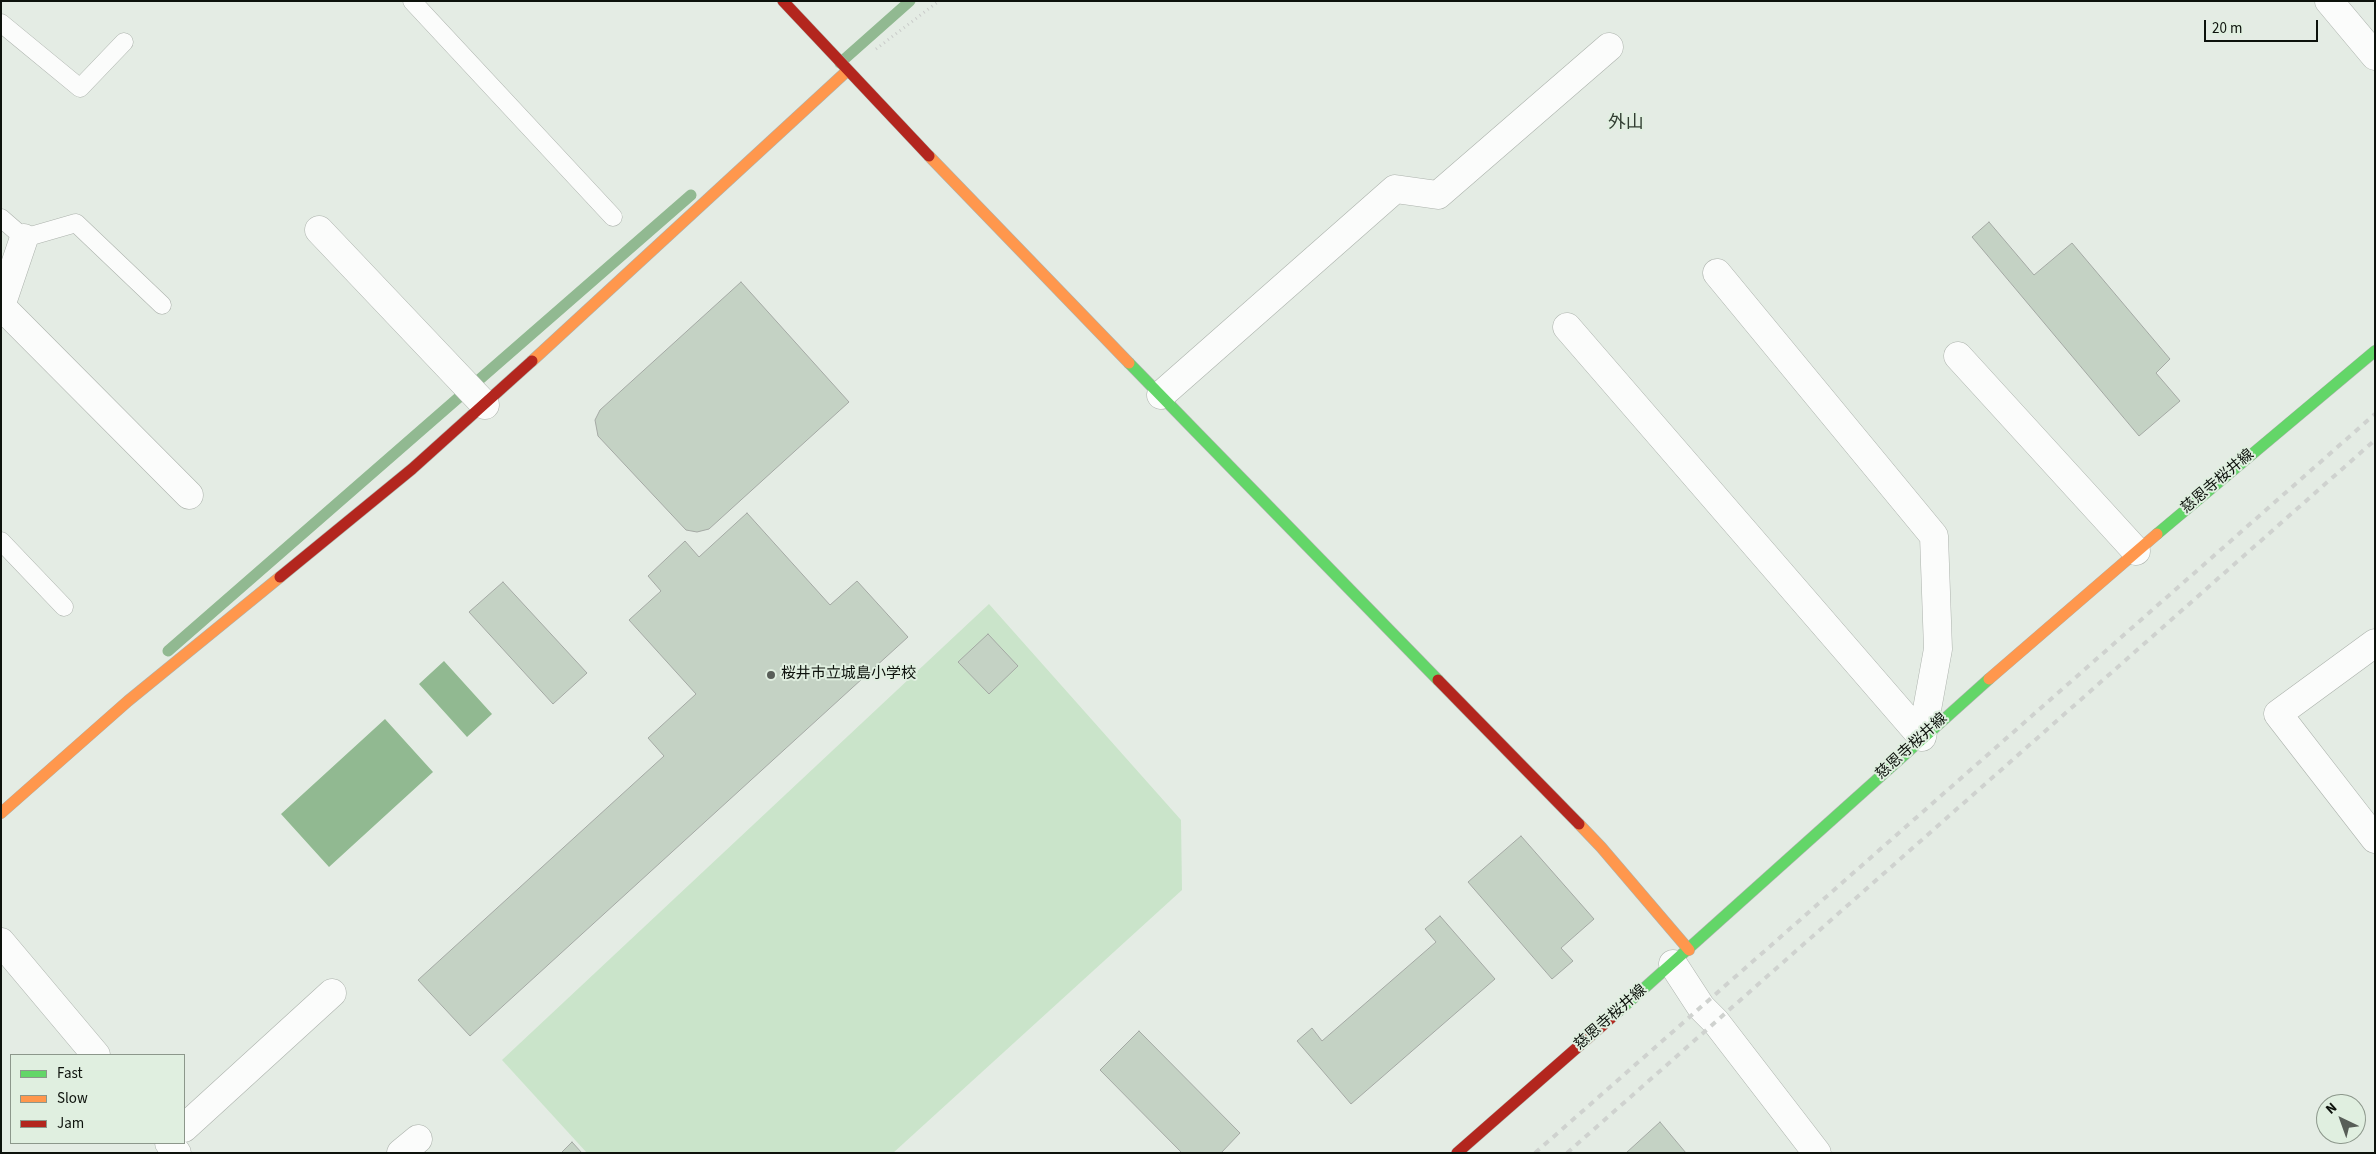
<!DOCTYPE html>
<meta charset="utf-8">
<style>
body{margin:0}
#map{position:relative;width:2376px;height:1154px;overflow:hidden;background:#e4ece4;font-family:"Source Sans 3",sans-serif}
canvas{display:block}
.frame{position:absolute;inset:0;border:2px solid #0d120c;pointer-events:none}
.legend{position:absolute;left:10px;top:1054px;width:175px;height:90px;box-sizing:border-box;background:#e0efe0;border:1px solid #8c978b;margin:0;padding:6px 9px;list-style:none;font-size:15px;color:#0d120c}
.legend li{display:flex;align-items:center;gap:10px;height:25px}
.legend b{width:25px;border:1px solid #8c978b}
.north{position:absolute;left:2316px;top:1094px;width:50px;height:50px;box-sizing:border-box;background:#e0efe0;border:1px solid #8c978b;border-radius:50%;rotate:318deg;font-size:14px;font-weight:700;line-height:20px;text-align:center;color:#0d120c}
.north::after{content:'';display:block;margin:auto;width:18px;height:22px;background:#585e58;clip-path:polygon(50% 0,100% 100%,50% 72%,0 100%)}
.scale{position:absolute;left:2204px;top:20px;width:114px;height:22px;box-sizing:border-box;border:2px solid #0d120c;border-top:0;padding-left:6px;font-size:15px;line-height:18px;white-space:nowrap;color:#0d120c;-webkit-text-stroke:4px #e0efe0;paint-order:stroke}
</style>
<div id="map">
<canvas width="2376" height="1154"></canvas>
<div class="frame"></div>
<ul class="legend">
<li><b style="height:6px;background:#63d668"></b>Fast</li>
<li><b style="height:6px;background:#ff974d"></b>Slow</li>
<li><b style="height:6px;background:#b3261e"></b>Jam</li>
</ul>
<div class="north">N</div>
<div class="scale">20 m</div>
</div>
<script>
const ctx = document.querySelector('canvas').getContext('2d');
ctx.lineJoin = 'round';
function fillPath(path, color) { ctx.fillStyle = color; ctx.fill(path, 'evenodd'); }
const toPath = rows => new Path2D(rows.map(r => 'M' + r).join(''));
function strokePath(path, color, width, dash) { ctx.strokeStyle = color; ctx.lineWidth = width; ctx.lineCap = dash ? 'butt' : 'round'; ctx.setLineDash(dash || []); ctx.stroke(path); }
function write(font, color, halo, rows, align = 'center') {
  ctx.font = font + ' "Source Sans 3","Noto Sans JP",sans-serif'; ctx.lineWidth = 4; ctx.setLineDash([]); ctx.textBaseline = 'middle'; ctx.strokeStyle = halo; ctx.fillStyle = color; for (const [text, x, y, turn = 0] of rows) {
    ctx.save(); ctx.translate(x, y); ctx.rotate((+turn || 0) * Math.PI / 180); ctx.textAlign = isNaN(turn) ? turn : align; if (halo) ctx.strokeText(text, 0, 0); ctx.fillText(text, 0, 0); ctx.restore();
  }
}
const green = toPath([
 [989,604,1181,820,1182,890,893,1153,587,1153,502,1060]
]);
const water = toPath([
 [444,661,492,714,467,737,419,684],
 [385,719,433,772,329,867,281,814]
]);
const stream = toPath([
 [840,63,910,1],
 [168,651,691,195]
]);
const building = toPath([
 [1989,222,2034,275,2072,243,2170,359,2156,373,2180,401,2139,436,1972,237,1989,222],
 [741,282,849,402,709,529,697,532,686,530,598,436,595,420,600,410,741,282],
 [747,513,830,605,857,581,908,637,470,1036,418,980,664,756,648,738,696,694,629,620,661,591,648,576,685,541,699,557,747,513],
 [503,582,587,673,553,704,469,612,503,582],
 [988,634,1018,666,989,694,958,662,988,634],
 [1521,836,1594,919,1561,948,1573,961,1552,979,1468,882,1521,836],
 [1440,916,1495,979,1351,1104,1297,1041,1312,1028,1322,1041,1436,942,1425,929,1440,916],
 [1139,1031,1240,1133,1221,1153,1182,1153,1100,1070,1139,1031],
 [1660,1122,1686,1153,1626,1153,1660,1122],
 [572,1142,582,1153,561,1153,572,1142]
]);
const path = toPath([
 [876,49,939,1]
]);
const lane = toPath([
 [412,1,613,217],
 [1,23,80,88,124,42],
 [1,218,24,238,76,223,162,305],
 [1,541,64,607]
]);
const street = toPath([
 [2329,1,2375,56],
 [319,230,485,405],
 [24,238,1,306,189,495],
 [1567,327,1922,737,1938,649,1934,536,1717,273],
 [1958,356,2136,551],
 [1161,395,1395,189,1438,195,1609,47],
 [2375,643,2278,714,2375,839],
 [1,942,96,1055],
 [1673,964,1701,1007,1716,1022,1817,1153],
 [184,1128,332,993],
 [169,1143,177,1153],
 [401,1153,418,1139]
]);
const fast = toPath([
 [1129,363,1438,680],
 [2157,534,2375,351],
 [1612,1017,1989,679]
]);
const slow = toPath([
 [929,156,1129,363],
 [532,361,847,71],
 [1989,679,2157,534],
 [1,813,128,701,280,577],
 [1579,824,1601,847,1689,950]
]);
const jam = toPath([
 [783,1,929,156],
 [280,577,412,469,532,361],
 [1438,680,1579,824],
 [1457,1153,1612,1017]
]);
const rail = toPath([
 [1535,1153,2375,414],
 [1567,1153,2375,440]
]);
const markers = [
 [771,675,5,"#585e58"]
];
const streetNames = [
 ["慈恩寺桜井線",2218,482,-40],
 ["慈恩寺桜井線",1912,747,-42],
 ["慈恩寺桜井線",1611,1018,-41]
];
const poiNames = [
 ["桜井市立城島小学校",781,675]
];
const quarterNames = [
 ["外山",1626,124]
];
fillPath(green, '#cae4ca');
fillPath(water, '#91b991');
strokePath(stream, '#91b991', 11);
fillPath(building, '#c4d2c4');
strokePath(building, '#a4a9a4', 1);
strokePath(lane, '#acb2ac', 19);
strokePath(street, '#acb2ac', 29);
strokePath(fast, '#acb2ac', 12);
strokePath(slow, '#acb2ac', 12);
strokePath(jam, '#acb2ac', 12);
strokePath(path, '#c9cbc9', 3, [1, 4]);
strokePath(lane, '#fbfcfb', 18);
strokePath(street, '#fbfcfb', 28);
strokePath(fast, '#63d668', 11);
strokePath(slow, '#ff974d', 11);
strokePath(jam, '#b3261e', 11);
strokePath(rail, '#cfd2cf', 4, [6, 6]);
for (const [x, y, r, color] of markers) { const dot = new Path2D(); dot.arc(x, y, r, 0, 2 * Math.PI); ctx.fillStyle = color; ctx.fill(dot); strokePath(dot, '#e0efe0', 2); }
write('15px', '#0d120c', '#e0efe0', streetNames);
write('15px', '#0d120c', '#e0efe0', poiNames, 'left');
write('18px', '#313d31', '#e0efe0', quarterNames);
</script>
